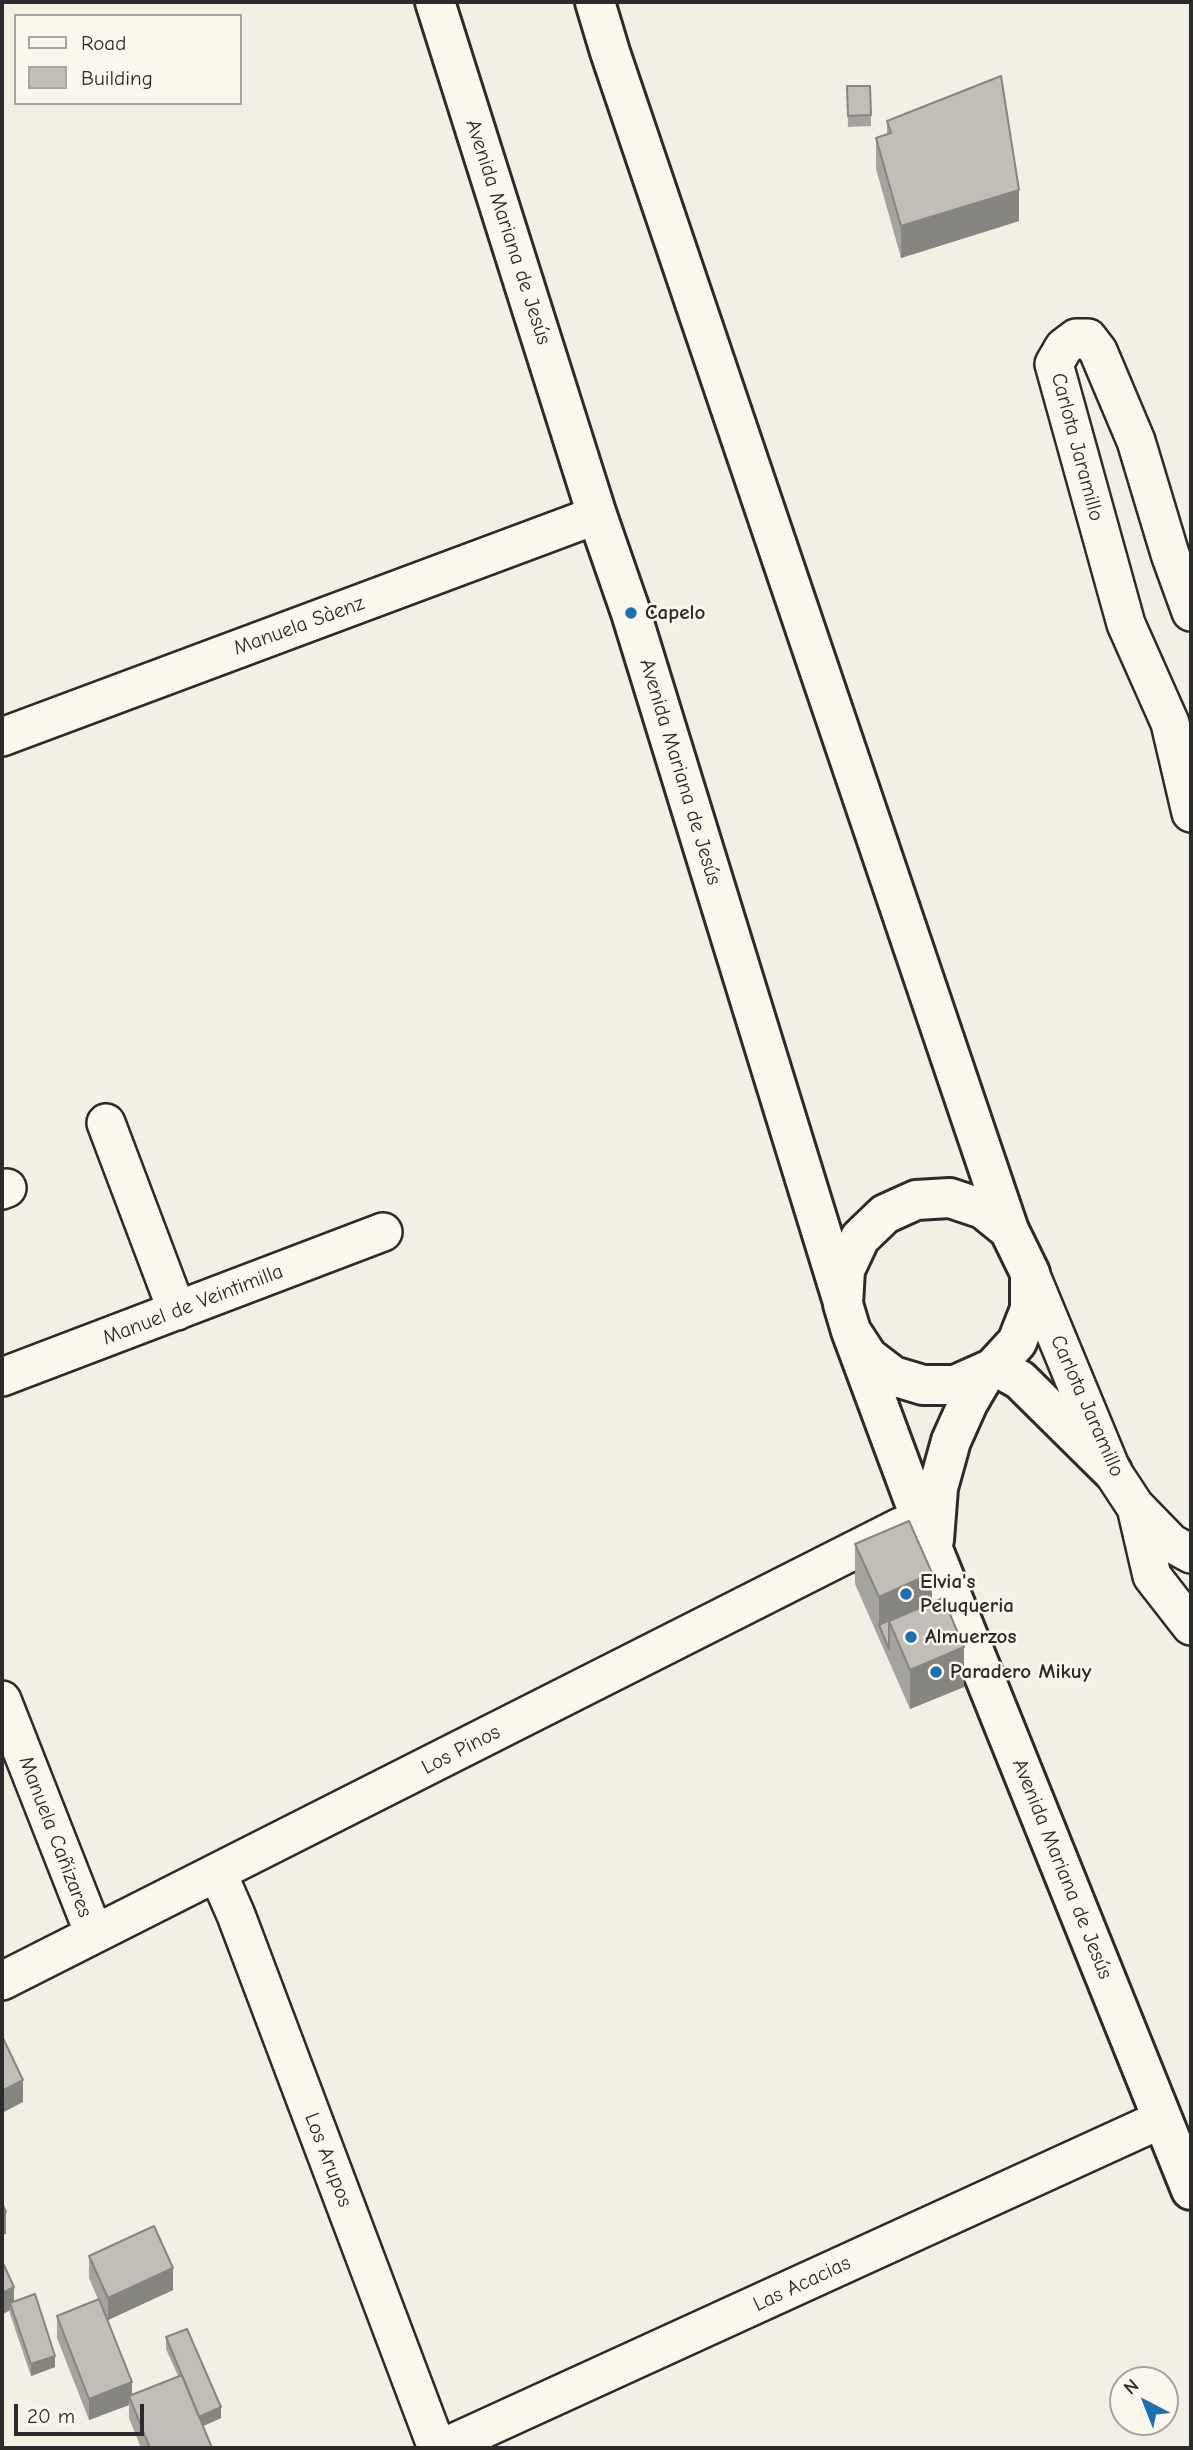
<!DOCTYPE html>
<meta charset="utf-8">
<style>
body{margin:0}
#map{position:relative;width:1193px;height:2450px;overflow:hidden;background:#f3efe4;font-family:"Comic Neue",sans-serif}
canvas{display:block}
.frame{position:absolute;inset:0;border:4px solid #2b2b2b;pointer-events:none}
.legend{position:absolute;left:14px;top:14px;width:228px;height:91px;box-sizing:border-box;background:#fbf7ec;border:2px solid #a8a59f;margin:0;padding:9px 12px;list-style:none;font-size:21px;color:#2b2b2b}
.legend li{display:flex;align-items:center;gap:14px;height:35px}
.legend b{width:35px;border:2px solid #a8a59f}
.north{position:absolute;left:1109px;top:2366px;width:70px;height:70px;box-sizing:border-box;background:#fbf7ec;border:2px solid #a8a59f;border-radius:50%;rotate:318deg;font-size:19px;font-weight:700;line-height:28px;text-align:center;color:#2b2b2b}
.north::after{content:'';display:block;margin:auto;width:24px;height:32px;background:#1f6fb2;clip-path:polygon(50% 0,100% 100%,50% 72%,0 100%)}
.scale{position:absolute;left:14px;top:2404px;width:130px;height:32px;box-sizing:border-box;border:4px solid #2b2b2b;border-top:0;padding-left:9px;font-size:21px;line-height:24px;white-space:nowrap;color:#2b2b2b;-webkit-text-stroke:5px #fbf7ec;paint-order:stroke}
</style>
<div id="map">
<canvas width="1193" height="2450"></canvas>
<div class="frame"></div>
<ul class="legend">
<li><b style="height:9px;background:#fbf7ec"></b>Road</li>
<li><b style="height:19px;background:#c0beb6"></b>Building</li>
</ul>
<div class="north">N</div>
<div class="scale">20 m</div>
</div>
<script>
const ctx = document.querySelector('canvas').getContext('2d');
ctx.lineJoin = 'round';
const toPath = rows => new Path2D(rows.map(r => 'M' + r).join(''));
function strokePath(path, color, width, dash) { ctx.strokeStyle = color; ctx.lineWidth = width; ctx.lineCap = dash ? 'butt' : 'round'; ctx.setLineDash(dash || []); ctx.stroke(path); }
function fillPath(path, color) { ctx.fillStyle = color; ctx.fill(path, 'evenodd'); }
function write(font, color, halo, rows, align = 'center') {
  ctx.font = font + ' "Comic Neue",sans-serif'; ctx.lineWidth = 5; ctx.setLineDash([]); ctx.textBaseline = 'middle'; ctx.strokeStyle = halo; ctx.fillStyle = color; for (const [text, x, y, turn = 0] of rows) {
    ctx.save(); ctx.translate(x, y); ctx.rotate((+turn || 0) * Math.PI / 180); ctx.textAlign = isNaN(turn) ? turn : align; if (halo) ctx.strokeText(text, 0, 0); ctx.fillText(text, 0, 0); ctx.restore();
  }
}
const street = toPath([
 [1191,612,1170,554,1136,441,1098,351,1088,338,1076,338,1064,347,1054,364,1126,624,1170,723,1191,813],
 [2,737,597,515],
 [106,1123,177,1311],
 [2,1190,7,1188],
 [1030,1273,1112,1471,1135,1506,1171,1543,1191,1554],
 [2,1377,383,1232],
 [1136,1507,1152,1576,1191,1626],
 [2,1700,94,1934],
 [218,1874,236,1915,437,2448],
 [2,1981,900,1527],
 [442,2448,1162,2119]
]);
const secondary = toPath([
 [435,2,597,515,631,613,842,1299],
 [595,2,610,52,1009,1230],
 [851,1331,868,1357,893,1376,923,1385,955,1385,993,1368,1017,1342,1030,1309,1030,1273,1009,1230,983,1209,950,1198,916,1200,885,1214,860,1238,845,1270,843,1304,851,1331,920,1517,1191,2190],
 [993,1368,1004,1371,1020,1380,1112,1471],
 [934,1540,938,1488,951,1441,968,1403,985,1374]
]);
const wall = toPath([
 [847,86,871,115,871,126,848,127],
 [887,121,1019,221,901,258,876,169,876,138,887,135],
 [855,1544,932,1601,964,1687,910,1709,855,1584],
 [89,2256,173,2290,108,2320,132,2395,178,2376,166,2349,166,2337,221,2418,203,2426,212,2448,141,2448,129,2418,129,2405,89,2420,57,2338,57,2316,98,2299,89,2278],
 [2,2261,14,2301,55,2367,31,2376,10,2314]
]);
const shadedWall = toPath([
 [1019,190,1019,221,901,258,901,226],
 [932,1573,932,1612,879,1625,879,1597],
 [964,1647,964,1687,910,1709,910,1670],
 [23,2080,23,2102,2,2113,2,2091],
 [6,2212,6,2234,2,2235,2,2214],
 [173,2268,173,2290,108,2320,108,2298],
 [14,2287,14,2309,10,2303,10,2310,2,2315,2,2293],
 [55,2356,55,2367,31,2376,31,2364],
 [132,2382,132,2403,129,2396,129,2405,89,2420,89,2399],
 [221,2407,221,2418,199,2428,199,2417]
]);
const building = toPath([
 [1001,76,1019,190,901,226,876,138,891,133,887,121,1001,76],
 [847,86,870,86,871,115,848,116,847,86],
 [909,1521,932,1573,879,1597,855,1544,909,1521],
 [943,1598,964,1647,910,1670,889,1621,943,1598],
 [932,1601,933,1602,889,1621,889,1649,879,1625,932,1601],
 [2,2036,23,2080,2,2091,2,2036],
 [2,2203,6,2212,2,2214,2,2203],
 [154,2226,173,2268,108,2298,89,2256,154,2226],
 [2,2261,14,2287,2,2293,2,2261],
 [35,2294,55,2356,31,2364,10,2303,35,2294],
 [99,2299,132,2382,89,2399,57,2316,99,2299],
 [187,2329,221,2407,199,2417,166,2337,187,2329],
 [182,2375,212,2448,150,2448,129,2396,182,2375]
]);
const markers = [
 [631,613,7,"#1f6fb2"],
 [906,1594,7,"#1f6fb2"],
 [911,1637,7,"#1f6fb2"],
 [936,1672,7,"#1f6fb2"]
];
const streetNames = [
 ["Avenida Mariana de Jesús",508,232,72],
 ["Carlota Jaramillo",1077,447,75],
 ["Manuela Sàenz",299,626,-20],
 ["Avenida Mariana de Jesús",680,772,73],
 ["Manuel de Veintimilla",193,1305,-21],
 ["Carlota Jaramillo",1087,1406,66],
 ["Los Pinos",461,1750,-27],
 ["Manuela Cañizares",55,1837,69],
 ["Avenida Mariana de Jesús",1062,1869,68],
 ["Los Arupos",328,2160,69],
 ["Las Acacias",802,2284,-25]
];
const poiNames = [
 ["Capelo",645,613],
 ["Elvia's",920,1582],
 ["Peluqueria",920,1606],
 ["Almuerzos",925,1637],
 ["Paradero Mikuy",950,1672]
];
strokePath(street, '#2b2b2b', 42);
strokePath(secondary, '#2b2b2b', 44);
strokePath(street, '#fbf7ec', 37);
strokePath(secondary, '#fbf7ec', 38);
fillPath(wall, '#a5a39d');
fillPath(shadedWall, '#86857f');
fillPath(building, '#c0beb6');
strokePath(building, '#86857f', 2);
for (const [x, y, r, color] of markers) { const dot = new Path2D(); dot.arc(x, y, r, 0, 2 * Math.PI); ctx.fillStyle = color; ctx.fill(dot); strokePath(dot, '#fbf7ec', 2.5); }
write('21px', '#2b2b2b', '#fbf7ec', streetNames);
write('bold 21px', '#2b2b2b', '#fbf7ec', poiNames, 'left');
</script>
